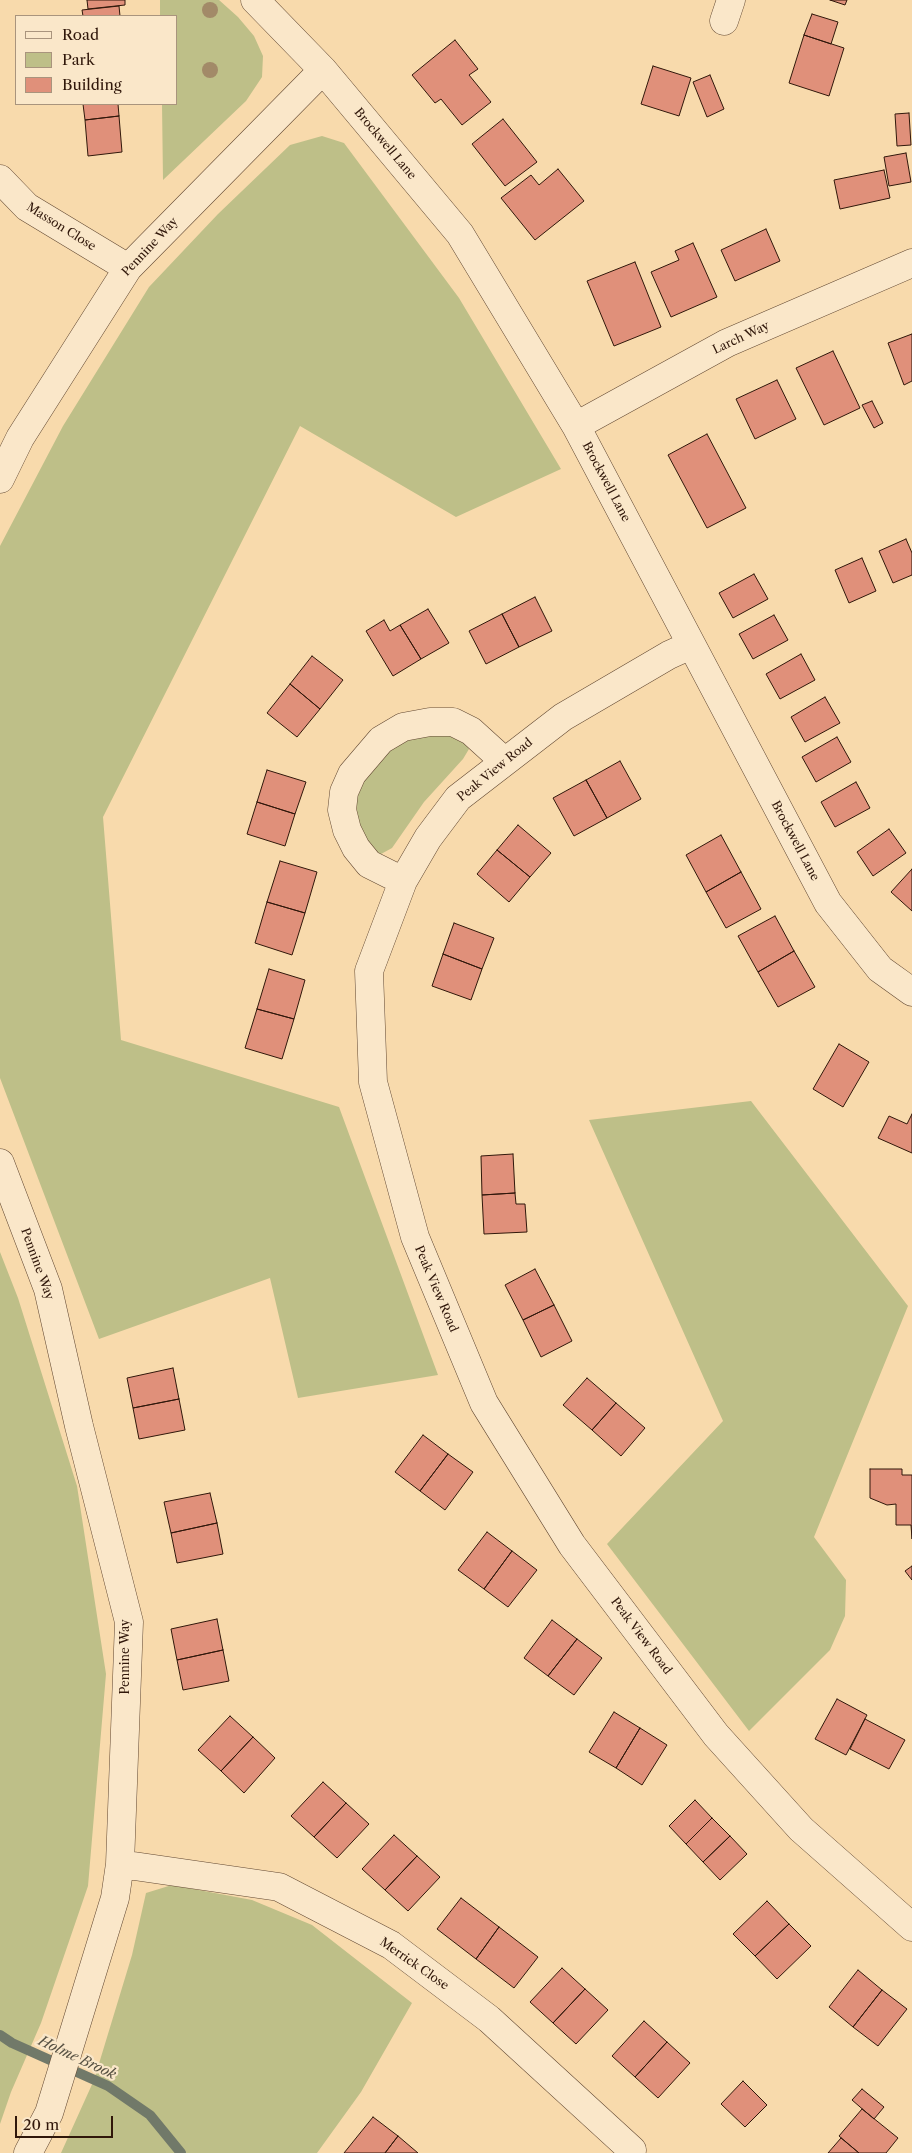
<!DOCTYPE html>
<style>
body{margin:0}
#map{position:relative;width:912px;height:2153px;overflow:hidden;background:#f8daac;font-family:"Libre Caslon Text",serif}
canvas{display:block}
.legend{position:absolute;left:15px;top:15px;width:162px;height:90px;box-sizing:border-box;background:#fae7c9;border:1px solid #a9947d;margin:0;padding:6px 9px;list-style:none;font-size:15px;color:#30170a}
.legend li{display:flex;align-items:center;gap:10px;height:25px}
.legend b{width:25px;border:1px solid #a9947d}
.scale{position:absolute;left:15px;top:2116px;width:98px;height:22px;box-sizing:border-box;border:2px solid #30170a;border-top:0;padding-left:6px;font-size:15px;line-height:18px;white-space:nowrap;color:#30170a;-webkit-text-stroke:4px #fae7c9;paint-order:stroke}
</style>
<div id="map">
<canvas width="912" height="2153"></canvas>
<ul class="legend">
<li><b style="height:6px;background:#fae7c9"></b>Road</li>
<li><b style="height:14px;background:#bebf88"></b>Park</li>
<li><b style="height:14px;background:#e0907a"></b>Building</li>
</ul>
<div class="scale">20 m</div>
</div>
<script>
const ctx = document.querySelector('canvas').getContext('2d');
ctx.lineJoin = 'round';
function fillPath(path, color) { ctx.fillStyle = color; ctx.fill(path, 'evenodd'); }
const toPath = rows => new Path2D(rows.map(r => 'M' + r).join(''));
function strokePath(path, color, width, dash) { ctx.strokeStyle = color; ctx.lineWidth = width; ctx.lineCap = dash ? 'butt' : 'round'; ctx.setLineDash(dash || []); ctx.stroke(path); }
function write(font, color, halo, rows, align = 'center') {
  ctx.font = font + ' "Libre Caslon Text",serif'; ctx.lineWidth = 4.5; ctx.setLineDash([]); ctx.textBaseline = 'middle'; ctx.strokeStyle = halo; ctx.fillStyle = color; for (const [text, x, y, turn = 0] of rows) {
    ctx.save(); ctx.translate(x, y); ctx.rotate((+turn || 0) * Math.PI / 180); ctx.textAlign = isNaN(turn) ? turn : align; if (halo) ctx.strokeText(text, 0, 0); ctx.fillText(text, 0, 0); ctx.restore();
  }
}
const green = toPath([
 [160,0,219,0,238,17,254,36,263,56,262,77,246,101,163,180,162,104,176,104,176,16,160,16],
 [322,136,344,143,459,298,561,469,456,517,300,426,103,817,121,1040,339,1107,438,1375,298,1398,270,1278,99,1339,0,1078,0,546,63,426,149,287,218,214,290,145],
 [448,732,463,740,469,749,463,759,424,802,392,848,381,854,372,849,358,822,356,801,365,777,382,757,401,739],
 [751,1101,908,1306,814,1537,846,1580,845,1616,830,1650,749,1731,607,1544,723,1421,589,1120],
 [0,1252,18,1298,77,1486,106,1674,88,1886,41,2023,11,2092,0,2124],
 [172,1885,252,1900,312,1925,412,2003,361,2092,317,2153,61,2153,94,2080,132,1955,146,1893]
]);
const stream = toPath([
 [0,2035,12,2043,108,2086,150,2115,181,2153]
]);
const building = toPath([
 [87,0,125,0,125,5,88,9,87,0],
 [830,0,847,0,845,5,830,0],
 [119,6,120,16,83,16,82,10,119,6],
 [812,14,838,22,831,44,804,35,812,14],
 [804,35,844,48,829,96,789,83,804,35],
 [455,40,478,69,469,75,491,102,462,125,441,99,435,103,412,75,455,40],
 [653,66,691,78,679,116,641,104,653,66],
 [710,75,724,109,707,117,693,82,710,75],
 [83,104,118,104,119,116,85,120,83,104],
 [909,113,911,145,897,146,895,114,909,113],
 [119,116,122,152,88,156,85,120,119,116],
 [503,119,537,162,505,186,472,144,503,119],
 [906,153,911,182,889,186,884,157,906,153],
 [558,169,584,201,535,240,501,198,531,175,539,185,558,169],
 [884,170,890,198,840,209,834,180,884,170],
 [766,229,780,261,735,281,721,250,766,229],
 [693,243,717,297,671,317,651,272,679,260,675,251,693,243],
 [635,262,661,327,614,346,587,281,635,262],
 [912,334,912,381,904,385,888,343,912,334],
 [833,351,860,408,824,425,796,368,833,351],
 [777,380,796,419,755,439,736,399,777,380],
 [872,401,883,423,874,428,862,405,872,401],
 [707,434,746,508,707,528,668,455,707,434],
 [906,539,912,553,912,575,893,583,879,551,906,539],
 [862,558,876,591,849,603,835,570,862,558],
 [754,574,768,599,733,618,719,593,754,574],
 [535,597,552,631,519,647,502,614,535,597],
 [428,609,449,643,421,659,400,625,428,609],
 [502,614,519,647,486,664,469,631,502,614],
 [774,615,788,640,753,659,739,634,774,615],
 [384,620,390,631,400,625,421,659,393,676,366,631,384,620],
 [801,654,815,680,780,699,766,674,801,654],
 [312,656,343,680,320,709,290,684,312,656],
 [290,684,320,709,297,737,267,713,290,684],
 [825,697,840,723,805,742,791,717,825,697],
 [837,737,851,762,816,782,802,757,837,737],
 [620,761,641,799,607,818,586,780,620,761],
 [267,770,306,782,295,814,257,802,267,770],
 [586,780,607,818,574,836,553,798,586,780],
 [856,782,870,808,835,827,821,802,856,782],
 [257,802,295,814,285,846,247,834,257,802],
 [518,825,551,853,530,877,497,850,518,825],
 [889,829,906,853,873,876,857,852,889,829],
 [721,835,741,872,706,892,686,855,721,835],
 [497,850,530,877,509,902,477,874,497,850],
 [280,861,317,872,305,913,267,902,280,861],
 [912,869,912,911,891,892,912,869],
 [741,872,761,909,726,928,706,892,741,872],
 [267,902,305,913,292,955,255,943,267,902],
 [775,916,794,951,758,972,738,936,775,916],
 [454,923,494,938,482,969,443,954,454,923],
 [794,951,815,987,778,1007,758,972,794,951],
 [443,954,482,969,471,1000,432,986,443,954],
 [269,969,305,980,294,1019,257,1009,269,969],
 [257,1009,294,1019,282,1059,245,1048,257,1009],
 [839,1044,869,1062,843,1107,813,1089,839,1044],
 [912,1114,912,1153,878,1138,889,1116,907,1124,912,1114],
 [513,1154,515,1193,482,1195,481,1156,513,1154],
 [515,1193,516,1204,525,1204,527,1232,484,1234,482,1195,515,1193],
 [535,1269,554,1305,523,1320,505,1285,535,1269],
 [554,1305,572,1341,541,1357,523,1320,554,1305],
 [173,1368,179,1399,133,1408,127,1378,173,1368],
 [587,1378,616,1403,592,1430,563,1405,587,1378],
 [179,1399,185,1430,139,1439,133,1408,179,1399],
 [616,1403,645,1428,621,1456,592,1430,616,1403],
 [423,1435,448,1454,420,1491,395,1472,423,1435],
 [448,1454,473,1472,445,1510,420,1491,448,1454],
 [870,1469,902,1469,902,1475,912,1475,912,1539,911,1525,896,1525,896,1504,887,1505,870,1498,870,1469],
 [210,1493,217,1523,171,1533,164,1502,210,1493],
 [217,1523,223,1554,177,1563,171,1533,217,1523],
 [487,1532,512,1551,484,1589,458,1570,487,1532],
 [512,1551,537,1570,508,1607,484,1589,512,1551],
 [912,1566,912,1580,905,1571,912,1566],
 [217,1619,223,1650,177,1660,171,1629,217,1619],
 [552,1620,577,1639,548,1676,524,1658,552,1620],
 [577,1639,602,1658,574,1695,548,1676,577,1639],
 [223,1650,229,1681,183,1690,177,1660,223,1650],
 [837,1699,867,1715,846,1755,815,1739,837,1699],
 [614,1712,640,1728,616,1768,589,1752,614,1712],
 [230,1716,253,1737,221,1771,198,1750,230,1716],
 [865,1719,905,1740,889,1769,850,1749,865,1719],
 [640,1728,667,1745,642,1785,616,1768,640,1728],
 [253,1737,275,1758,244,1793,221,1771,253,1737],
 [323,1782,346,1803,314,1837,291,1816,323,1782],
 [695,1800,712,1818,686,1844,669,1826,695,1800],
 [346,1803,369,1824,337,1858,314,1837,346,1803],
 [712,1818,730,1836,703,1862,686,1844,712,1818],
 [394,1835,417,1856,385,1890,362,1869,394,1835],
 [730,1836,747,1854,720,1880,703,1862,730,1836],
 [417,1856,440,1877,408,1911,385,1890,417,1856],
 [461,1898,499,1927,476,1959,437,1929,461,1898],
 [767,1901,789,1924,755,1956,733,1934,767,1901],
 [789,1924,811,1946,777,1979,755,1956,789,1924],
 [499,1927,538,1957,514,1988,476,1959,499,1927],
 [562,1968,585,1989,553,2023,530,2002,562,1968],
 [858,1970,882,1990,853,2027,829,2007,858,1970],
 [585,1989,608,2010,576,2044,553,2023,585,1989],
 [882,1990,907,2009,878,2046,853,2027,882,1990],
 [644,2021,667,2042,635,2077,612,2056,644,2021],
 [667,2042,690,2063,658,2098,635,2077,667,2042],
 [743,2081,767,2105,745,2127,721,2104,743,2081],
 [862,2089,884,2107,874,2119,852,2100,862,2089],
 [862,2109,898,2138,886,2153,859,2153,839,2136,862,2109],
 [373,2117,398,2136,385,2153,344,2153,373,2117],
 [398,2136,418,2153,385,2153,398,2136],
 [841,2138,859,2153,828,2153,841,2138]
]);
const minor = toPath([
 [255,0,323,70,460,234,576,426,828,903,880,969,912,992],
 [724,21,731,0],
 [0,179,27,207,128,268],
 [576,426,727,343,912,263],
 [0,479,20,438,128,268,323,70],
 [691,645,669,655,563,717,458,798,428,838,403,881,369,971,373,1082,415,1237,484,1403,572,1545,716,1735,801,1829,912,1927],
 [403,881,369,864,356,848,347,830,342,810,344,792,352,774,381,740,403,727,430,722,453,722,471,731,504,761],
 [0,1163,48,1289,79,1426,129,1622,120,1864,115,1898,49,2113,28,2153],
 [120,1864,279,1887,391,1945,489,2019,632,2150]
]);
const trees = [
 [210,10],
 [210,70]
];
const streetNames = [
 ["Brockwell Lane",385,144,50],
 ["Masson Close",61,227,32],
 ["Pennine Way",150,247,-47],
 ["Larch Way",741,338,-25],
 ["Brockwell Lane",606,482,62],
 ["Peak View Road",495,770,-39],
 ["Brockwell Lane",795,841,62],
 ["Pennine Way",37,1264,70],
 ["Peak View Road",436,1289,67],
 ["Peak View Road",641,1636,53],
 ["Pennine Way",126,1657,-90],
 ["Merrick Close",414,1964,35]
];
const waterNames = [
 ["Holme Brook",77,2058,25]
];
fillPath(green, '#bebf88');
strokePath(stream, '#717969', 10);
fillPath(building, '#e0907a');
strokePath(building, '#30170a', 1);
strokePath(minor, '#624832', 29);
strokePath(minor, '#fae7c9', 28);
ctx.fillStyle = '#a28a68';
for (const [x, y] of trees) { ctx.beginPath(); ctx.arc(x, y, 8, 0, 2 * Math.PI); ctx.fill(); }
write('12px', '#30170a', '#fae7c9', streetNames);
write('italic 14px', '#565042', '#fae7c9', waterNames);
</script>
